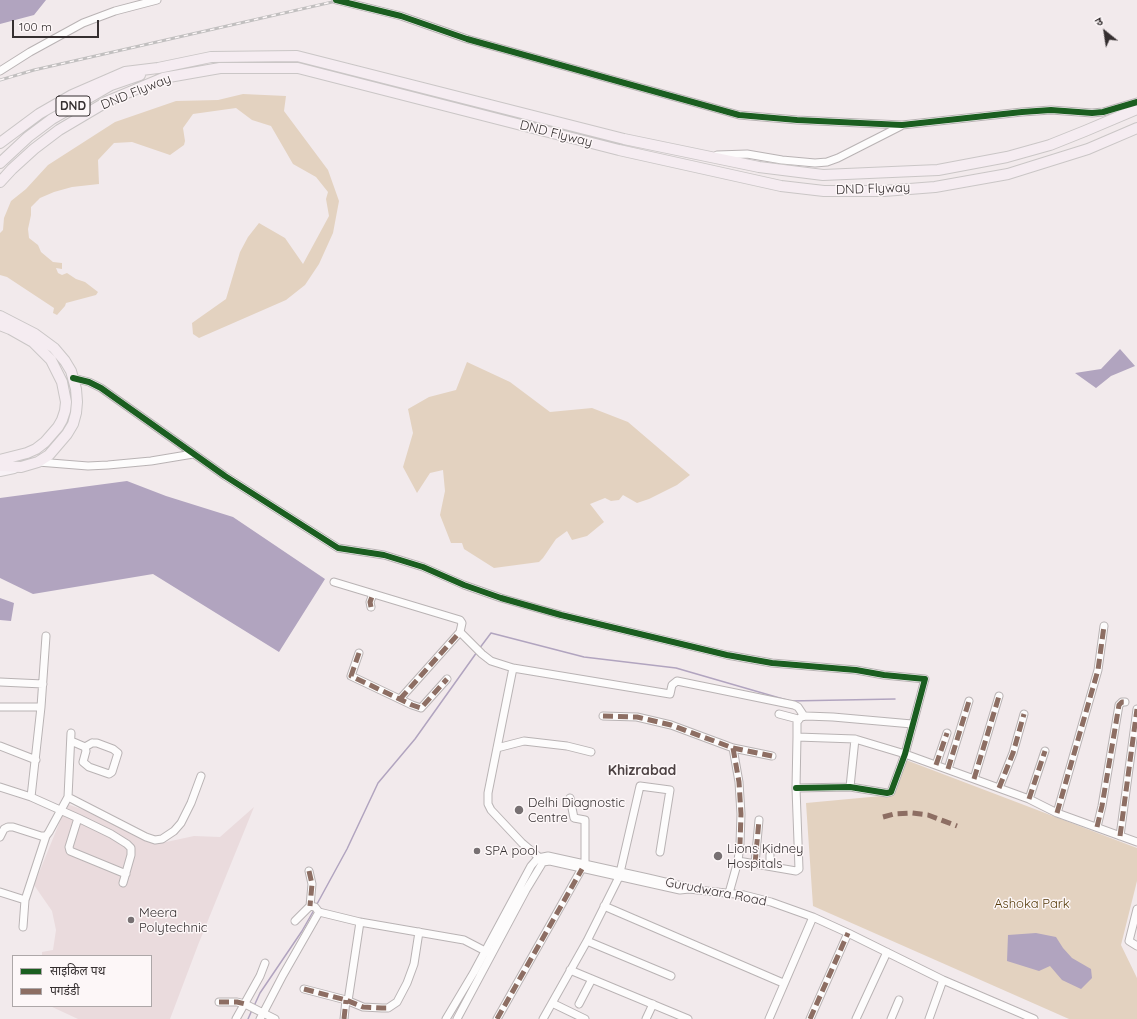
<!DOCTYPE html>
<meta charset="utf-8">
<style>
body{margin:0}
#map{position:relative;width:1137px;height:1019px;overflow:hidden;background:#f2eaec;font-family:Quicksand,"Noto Sans Devanagari",sans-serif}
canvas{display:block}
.legend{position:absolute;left:12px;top:955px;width:140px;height:52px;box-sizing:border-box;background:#fdf7f8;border:1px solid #ada7a8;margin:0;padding:5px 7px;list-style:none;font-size:12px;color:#352f30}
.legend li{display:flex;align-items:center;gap:8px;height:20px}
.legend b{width:20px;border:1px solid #ada7a8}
.north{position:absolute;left:1085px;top:12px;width:40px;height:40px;-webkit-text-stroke:3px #fdf7f8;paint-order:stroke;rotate:330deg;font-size:11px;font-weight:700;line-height:16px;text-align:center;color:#352f30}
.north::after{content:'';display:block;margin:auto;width:14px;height:18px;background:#352f30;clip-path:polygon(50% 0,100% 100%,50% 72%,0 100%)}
.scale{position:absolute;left:12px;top:20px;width:87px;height:18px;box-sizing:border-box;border:2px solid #352f30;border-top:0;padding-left:5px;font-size:12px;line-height:14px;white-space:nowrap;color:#352f30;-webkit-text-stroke:3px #fdf7f8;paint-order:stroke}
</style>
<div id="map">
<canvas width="1137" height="1019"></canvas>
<ul class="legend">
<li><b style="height:5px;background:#1b5e20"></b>साइकिल पथ</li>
<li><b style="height:5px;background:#8d6e63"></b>पगडंडी</li>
</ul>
<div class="north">उ</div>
<div class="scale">100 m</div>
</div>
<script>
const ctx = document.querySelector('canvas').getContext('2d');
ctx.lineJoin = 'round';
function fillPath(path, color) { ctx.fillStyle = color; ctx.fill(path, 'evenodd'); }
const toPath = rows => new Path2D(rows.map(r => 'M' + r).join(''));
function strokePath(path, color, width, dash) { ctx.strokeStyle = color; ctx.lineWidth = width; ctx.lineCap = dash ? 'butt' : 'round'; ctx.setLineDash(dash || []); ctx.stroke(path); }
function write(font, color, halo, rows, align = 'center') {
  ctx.font = font + ' Quicksand,sans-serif'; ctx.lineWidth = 3; ctx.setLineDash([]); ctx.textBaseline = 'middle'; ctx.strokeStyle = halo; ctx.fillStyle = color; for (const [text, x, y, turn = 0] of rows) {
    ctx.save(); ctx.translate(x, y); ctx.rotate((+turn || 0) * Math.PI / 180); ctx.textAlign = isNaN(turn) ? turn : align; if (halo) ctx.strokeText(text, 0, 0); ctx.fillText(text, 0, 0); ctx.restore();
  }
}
const built = toPath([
 [67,804,99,815,139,838,157,844,194,836,220,837,254,807,198,945,170,1019,78,1019,50,1006,151,1006,151,956,42,956,42,952,53,950,56,930,52,911,34,885]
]);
const green = toPath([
 [243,94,286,96,284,111,328,170,339,201,333,233,319,264,305,285,286,300,199,338,193,334,192,323,226,299,240,252,248,237,259,223,285,238,303,264,329,216,326,199,328,192,316,177,293,164,271,126,252,120,236,108,193,114,183,128,185,141,184,145,170,155,132,142,114,143,98,160,99,184,72,187,54,192,40,198,31,207,31,215,28,229,29,238,38,245,41,252,53,262,62,263,62,269,56,268,58,273,62,275,67,273,76,279,85,282,98,292,96,295,66,303,65,306,57,315,53,313,54,308,7,277,0,275,0,233,3,230,4,218,11,201,26,189,48,165,115,122,176,101,218,100],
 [467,362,510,382,550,412,592,408,628,422,690,475,677,485,649,499,637,503,623,495,619,500,611,501,605,498,590,504,604,522,587,536,572,540,567,531,556,539,543,558,539,562,494,568,464,549,462,543,451,543,440,515,445,491,443,470,430,473,417,493,403,467,413,433,408,409,429,397,456,390],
 [906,760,1137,848,1137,881,1121,945,1137,978,1137,1019,1069,1019,813,906,806,803,892,795]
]);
const water = toPath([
 [0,0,46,0,34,15,0,24],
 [1120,349,1135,366,1111,376,1096,388,1075,373,1101,369],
 [127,481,166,496,233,517,325,579,279,652,153,574,33,594,0,578,0,498],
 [0,598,14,603,11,621,0,620],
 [1036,933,1056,937,1063,948,1072,958,1091,969,1092,978,1081,989,1062,980,1050,966,1039,971,1007,961,1008,935]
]);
const stream = toPath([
 [479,649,491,633,584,657,676,668,790,701,895,699],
 [317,904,347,849,378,783,415,739,477,652],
 [254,1006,260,993,302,931,314,910],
 [248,1019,252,1010]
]);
const minor = toPath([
 [336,0,401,16,467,39,739,115,797,120,902,125,1022,112,1051,110,1092,113,1103,112,1137,102],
 [0,71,30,52,83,23,115,11,157,0],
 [717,155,747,154,782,160,815,163,827,162,838,158,901,126],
 [73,378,89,382,101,388,225,476,338,548,384,555,423,567,464,585,501,598,561,615,727,655,772,663,856,670,884,675,925,679,905,754,891,792,887,793,850,787,796,788],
 [38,462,88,466,108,465,151,461,193,454],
 [334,582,460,620,462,623,460,632,482,654,491,661,513,668,670,694,672,685,677,681,794,705,798,707,804,716],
 [371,607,370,602,373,594],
 [359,653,351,676,412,705,421,708,447,679],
 [513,668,488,793,488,804,491,810,522,843,541,859],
 [0,682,43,684],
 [400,699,460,632],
 [0,707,41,707],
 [779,714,798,719],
 [603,716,637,717,671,725,733,748,772,756],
 [797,737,855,739,905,754,1029,799,1057,813,1137,842],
 [71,741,85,747],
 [92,743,97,743,113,749,118,753,112,772,109,774,89,767,83,762,86,751,85,747,92,743],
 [0,746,36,760],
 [497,748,524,741,567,746,591,752],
 [936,765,947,733],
 [948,769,969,701],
 [974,779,999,696],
 [0,787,31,797,41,707,46,636],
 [850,787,855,739],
 [999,788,1013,753,1024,714],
 [31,797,78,818,111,834,127,844,131,848,131,855,123,883],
 [68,797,146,837,155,840,162,839,174,831,181,823,191,803,201,776],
 [1029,799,1045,751],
 [1057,813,1098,670,1104,626],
 [78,818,69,847,70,851,126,874],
 [1097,827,1102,806,1119,705,1122,702,1125,702],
 [1120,836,1137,709],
 [0,837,4,829,8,827,13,827,41,836,46,836,49,832,68,797,71,733],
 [738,861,796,871,799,869,796,788,797,737,797,722,801,717,806,716,833,717,912,724],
 [755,864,759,820],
 [770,866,770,855],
 [0,892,25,900,46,836],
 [729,893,738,861,740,844,741,814,739,782,733,748],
 [310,906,315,907,319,912,360,922,464,940,489,953],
 [604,906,783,983],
 [1137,909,1129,941,1137,946],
 [295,921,310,906,312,884,309,871],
 [23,927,25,900],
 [587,941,671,976],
 [570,970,688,1019],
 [304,989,346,1000,363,1007,382,1008,388,1008,397,1002,407,983,414,964,419,932],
 [348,1001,360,922],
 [219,1002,237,1002,245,1004,275,1019],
 [552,1003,585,1019],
 [579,1004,592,979],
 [236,1019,260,976,265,963],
 [260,1019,283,975,319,912],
 [344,1019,346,1000],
 [446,1019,474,972,531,866,538,858,548,856,648,878,682,886,689,889,744,895,771,902,813,917,848,933,943,980,1034,1019],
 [457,1019,526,890,543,862,550,861,680,890,689,889],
 [497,1019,585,863,585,820,574,818,570,798],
 [543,1019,587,941,619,877,640,786,670,790,660,852],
 [646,1019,653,1004],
 [769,1019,813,917],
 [810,1019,848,933],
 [856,1019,887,952],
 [891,1019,899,1000],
 [929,1019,943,980]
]);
const major = toPath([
 [0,472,14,469]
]);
const highway = toPath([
 [0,143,39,114,72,95,125,72,158,68,211,57,297,56,624,139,759,167,823,175,938,170,1007,157,1050,145,1085,131,1137,109],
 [0,163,28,137,52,119,111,85,140,75],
 [0,182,12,169,34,149,59,130,108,101,163,78,220,68,298,68,619,150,781,186,824,191,884,191,935,187,1008,174,1088,149,1137,128],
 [0,316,35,334,54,348,65,361,71,371,76,389,77,402,76,413,73,424,67,434,49,455,38,462,21,467,0,466],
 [0,325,10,329,33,342,51,360,62,382,66,402,65,411,62,420,58,427,45,442,36,449,27,453,0,460]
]);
const rail = toPath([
 [0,80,34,70,341,0]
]);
const quiet = toPath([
 [371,607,370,602,373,594],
 [359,653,351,676,412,705,421,708,447,679],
 [400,699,460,632],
 [603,716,637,717,671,725,733,748,772,756],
 [733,748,739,782,741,814,740,844],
 [936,765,947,733],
 [948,769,969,701],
 [974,779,999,696],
 [999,788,1013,753,1024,714],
 [1029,799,1045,751],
 [1057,813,1098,670,1104,626],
 [883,817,894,814,912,813,928,815,957,826],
 [1097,827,1102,806,1119,705,1122,702,1125,702],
 [1120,836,1137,709],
 [755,864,759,820],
 [309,871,312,884,310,906],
 [304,989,346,1000,363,1007,382,1008,388,1008],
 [219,1002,237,1002,245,1004],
 [344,1019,346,1000],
 [497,1019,582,869],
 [810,1019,848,933]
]);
const cycleway = toPath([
 [336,0,401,16,467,39,739,115,797,120,902,125,1022,112,1051,110,1092,113,1103,112,1137,102],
 [73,378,89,382,101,388,225,476,338,548,384,555,423,567,464,585,501,598,561,615,727,655,772,663,856,670,884,675,925,679,905,754,891,792,887,793,850,787,796,788]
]);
const markers = [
 [519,810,5,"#777072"],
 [477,851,4,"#777072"],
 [718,856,5,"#777072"],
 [131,920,4,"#777072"]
];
const shields = [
 [73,106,34]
];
const shieldNames = [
 ["DND",73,106]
];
const streetNames = [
 ["DND Flyway",136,92,-22],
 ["DND Flyway",556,134,14],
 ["DND Flyway",873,189,-2],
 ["Gurudwara Road",716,892,11]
];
const poiNames = [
 ["Delhi Diagnostic",528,803],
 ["Centre",528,818],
 ["Lions Kidney",727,849],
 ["Hospitals",727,864],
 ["SPA pool",485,851],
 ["Meera",139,913],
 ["Polytechnic",139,928]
];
const parkNames = [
 ["Ashoka Park",1032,904]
];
const neighbourhoodNames = [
 ["Khizrabad",642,771]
];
fillPath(built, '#eadbdd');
fillPath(green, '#e3d2c0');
fillPath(water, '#b1a4bf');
strokePath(stream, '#b1a4bf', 1.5);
strokePath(minor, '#b9b3b4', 9);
strokePath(major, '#cac6c6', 10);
strokePath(highway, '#cac6c6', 12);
strokePath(minor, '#fdfcfc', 7);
strokePath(major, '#f8f2f6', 8);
strokePath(highway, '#f5ecf1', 10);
strokePath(rail, '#c1bfbf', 3);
strokePath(rail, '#fdf7f8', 1.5, [4.5]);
strokePath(quiet, '#8d6e63', 5, [10, 5]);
strokePath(cycleway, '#1b5e20', 6);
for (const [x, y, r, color] of markers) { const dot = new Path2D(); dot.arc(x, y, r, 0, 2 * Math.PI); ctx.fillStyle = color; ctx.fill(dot); strokePath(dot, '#fdf7f8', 1.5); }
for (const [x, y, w] of shields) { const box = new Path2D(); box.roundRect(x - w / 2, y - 10, w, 20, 3); ctx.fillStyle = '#fdf7f8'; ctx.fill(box); strokePath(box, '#352f30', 1); }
write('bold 12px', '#352f30', null, shieldNames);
write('13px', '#352f30', '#fdf7f8', streetNames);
write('13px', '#352f30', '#fdf7f8', poiNames, 'left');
write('13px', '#543908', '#fdf7f8', parkNames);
write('bold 14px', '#4d4243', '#fdf7f8', neighbourhoodNames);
</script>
